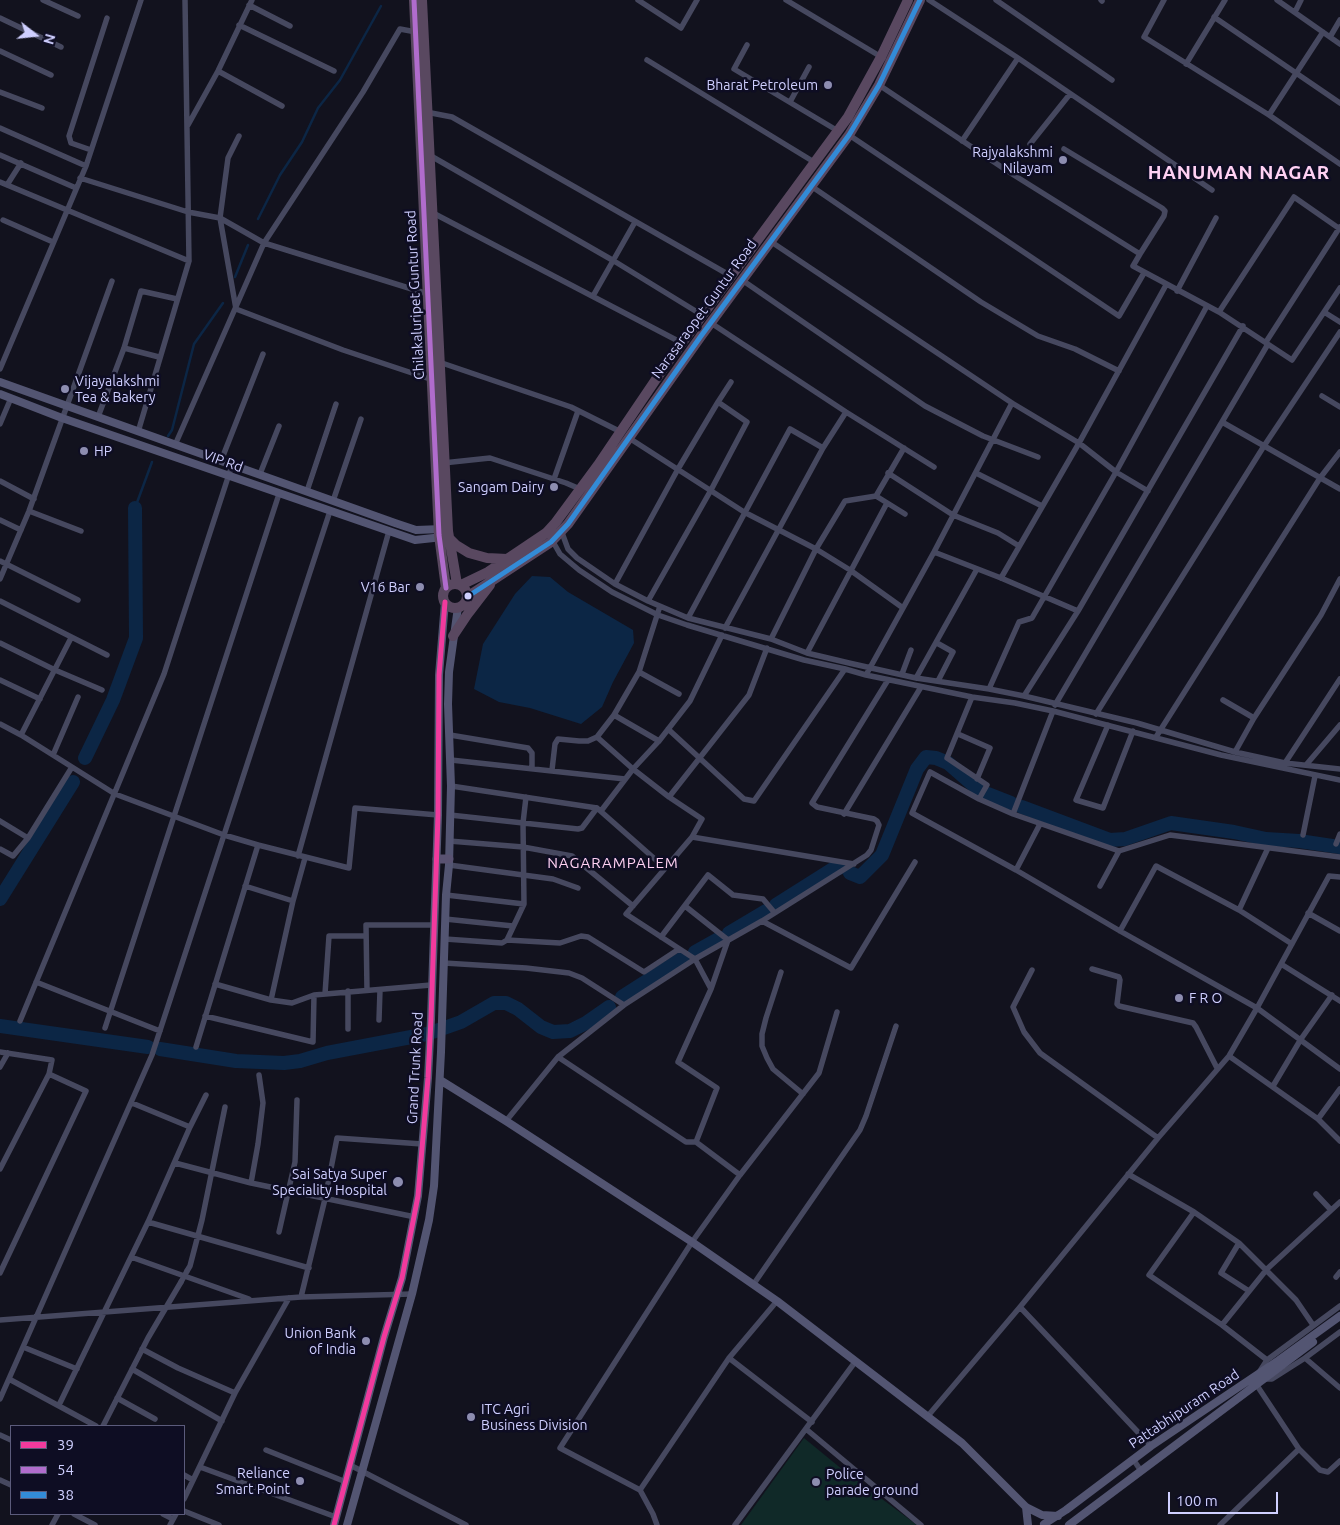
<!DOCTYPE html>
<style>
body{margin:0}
#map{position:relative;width:1340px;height:1525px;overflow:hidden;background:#12121e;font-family:Ubuntu,sans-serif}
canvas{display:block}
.legend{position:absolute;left:10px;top:1425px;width:175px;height:90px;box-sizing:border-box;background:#0e0d23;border:1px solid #5b5b7b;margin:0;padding:6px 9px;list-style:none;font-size:15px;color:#cfcfff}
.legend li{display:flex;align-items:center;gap:10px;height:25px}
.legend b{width:25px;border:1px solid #5b5b7b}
.north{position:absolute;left:10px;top:10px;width:50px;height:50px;-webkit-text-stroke:4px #0e0d23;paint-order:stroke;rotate:106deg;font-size:14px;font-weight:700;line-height:20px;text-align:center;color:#cfcfff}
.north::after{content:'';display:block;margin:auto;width:18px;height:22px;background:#cfcfff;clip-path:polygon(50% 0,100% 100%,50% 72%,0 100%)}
.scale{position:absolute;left:1168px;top:1492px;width:110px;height:22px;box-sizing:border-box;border:2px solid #cfcfff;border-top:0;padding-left:6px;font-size:15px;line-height:18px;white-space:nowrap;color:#cfcfff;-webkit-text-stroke:4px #0e0d23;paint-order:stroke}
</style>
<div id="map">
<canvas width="1340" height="1525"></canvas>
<ul class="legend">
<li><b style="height:6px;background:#f13a9d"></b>39</li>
<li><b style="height:6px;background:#b06ccc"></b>54</li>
<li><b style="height:6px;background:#338bd7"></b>38</li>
</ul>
<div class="north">N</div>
<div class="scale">100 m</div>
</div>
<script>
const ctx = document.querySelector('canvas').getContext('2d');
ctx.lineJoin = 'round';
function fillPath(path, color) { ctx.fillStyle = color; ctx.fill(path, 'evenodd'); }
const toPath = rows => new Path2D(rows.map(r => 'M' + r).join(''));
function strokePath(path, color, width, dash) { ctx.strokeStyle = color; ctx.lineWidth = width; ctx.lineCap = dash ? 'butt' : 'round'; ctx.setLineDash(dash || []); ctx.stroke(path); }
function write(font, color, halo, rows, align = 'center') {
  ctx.font = font + ' Ubuntu,sans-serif'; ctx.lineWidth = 5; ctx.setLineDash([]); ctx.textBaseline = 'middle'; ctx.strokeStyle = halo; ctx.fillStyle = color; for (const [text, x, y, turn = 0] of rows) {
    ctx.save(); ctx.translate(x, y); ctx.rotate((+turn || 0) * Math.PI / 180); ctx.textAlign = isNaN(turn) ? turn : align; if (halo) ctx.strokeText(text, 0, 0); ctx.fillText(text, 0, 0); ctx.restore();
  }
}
const green = toPath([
 [804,1438,843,1470,917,1525,741,1525]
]);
const water = toPath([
 [532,576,550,577,568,592,633,630,634,643,613,682,602,707,581,724,530,708,499,702,474,689,483,644,515,594]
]);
const stream = toPath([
 [258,219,280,175,302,142,318,108,340,80,381,6],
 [235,277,248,245],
 [168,436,172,430,194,344,223,303],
 [135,508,152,462]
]);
const river = toPath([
 [85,758,113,700,136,638,135,508],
 [988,794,1011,803],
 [1022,807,1110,840,1125,839,1171,823,1234,832,1266,839,1299,841,1340,847],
 [850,873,860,877,882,855,917,769,926,757,936,758,948,763,979,790],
 [0,899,73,782],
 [776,905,833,869,839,868],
 [729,933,766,911],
 [695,952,720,938],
 [622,997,683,958],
 [0,1026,148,1047],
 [160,1049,236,1061,284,1063,300,1061,327,1053,427,1034,461,1022,494,1003,506,1003,518,1009,541,1027,553,1032,570,1031,586,1023,609,1007]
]);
const street = toPath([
 [43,0,78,16],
 [638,0,681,28,697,0],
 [786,0,883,58],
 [929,0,1018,58,1212,190],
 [996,0,1112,80],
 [1101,0,1102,1],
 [1164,0,1144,37,1269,115,1340,164],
 [1277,0,1340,44],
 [249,5,290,26],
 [1295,12,1301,0],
 [1214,17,1340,103],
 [0,18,61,47],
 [239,25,334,71],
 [1330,37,1340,20],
 [747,45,734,69,838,131],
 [0,51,51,75],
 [647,60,814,162],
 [1186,64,1225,0],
 [218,71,282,106],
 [879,85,1009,172,1140,254,1133,266,1219,312,1292,360,1340,288],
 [0,92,42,108],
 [790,102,809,67],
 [426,112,452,117,731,276],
 [1269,115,1323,32],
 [188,125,218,71,252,0],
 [0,128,86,166],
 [849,135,1119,316,1144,273],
 [239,136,228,158,220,218,236,309,343,350,433,380],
 [962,141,1018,58],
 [1030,144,1070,94],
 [1064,149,1162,208,1165,211,1164,216,1140,254],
 [91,150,71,143,69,136,107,18],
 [0,155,76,188],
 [431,156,614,261,702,315],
 [80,178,188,212,220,218,264,243,428,294],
 [0,182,189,261],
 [7,185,21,163],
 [811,186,981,302,1038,336,1075,349,1119,371],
 [433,213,682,343],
 [3,220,53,242],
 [770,241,1012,403,1079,443,1116,472,1148,491],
 [742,280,925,406,983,436,1038,457],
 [1177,291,1216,218],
 [593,296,635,222],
 [1219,312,1294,197,1340,229],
 [1324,312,1340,322],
 [711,323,846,412,934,467],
 [1266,342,1340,227],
 [124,348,159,357],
 [439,362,571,407,621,432],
 [0,369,86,166,141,0],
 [1322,396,1340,407],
 [98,417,124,348,141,291,177,299],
 [1222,422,1340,489],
 [0,424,11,398],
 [138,432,189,261,185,0],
 [629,438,744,512,816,549,850,570,903,608],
 [175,445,264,243,363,92,400,29,416,32],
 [221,461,263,354],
 [443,463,490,458,566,483,580,489],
 [888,473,953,515,998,533,1019,546],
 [976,473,1042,506],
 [260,474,279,426],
 [554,479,578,411],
 [0,481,34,499],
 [307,491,336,404],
 [876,496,904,448],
 [333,501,361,419],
 [29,511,81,531],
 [0,520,21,530],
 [561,530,568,549,577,558,615,584,648,601,688,618,771,639,807,653,849,663,916,678,989,689,1024,696,1137,723,1235,752,1285,763,1340,769],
 [552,540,560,554,579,570,612,592,658,615,687,625,804,660,845,669,866,675,972,697,1015,703,1053,711,1221,755,1340,780],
 [934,552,1001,578,1078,611],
 [0,561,78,600],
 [1001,578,1079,443,1166,285],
 [0,579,29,511,112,281],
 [615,584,678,469,718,402],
 [0,601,107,655],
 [648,601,711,490,747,422,718,402,731,382],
 [660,606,639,672,614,715,597,737,633,769,669,797,702,819,692,837,626,914,695,959,711,989],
 [688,618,790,429,823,448],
 [725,628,823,448,846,412],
 [771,639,816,549,845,501,876,496,905,514],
 [0,643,55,670,102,690],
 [937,643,953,652,938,681],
 [807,653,887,503],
 [639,672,679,694],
 [902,674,911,650],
 [866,675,934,552,1012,403],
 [916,678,977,569],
 [0,680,40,699],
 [989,689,1019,622,1032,618,1116,472,1207,306],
 [1024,696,1078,611,1243,326],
 [972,697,947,758,987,785,979,799],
 [1223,700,1254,718],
 [1055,705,1268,344],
 [1096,714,1264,446,1340,332],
 [614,715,659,741],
 [0,724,21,735,115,794,224,835,258,845,349,868,355,808,438,815],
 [1108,725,1076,800,1103,808,1133,731],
 [668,729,744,799,754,801,845,669],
 [958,734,990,748,977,779],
 [21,735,71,638],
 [450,735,528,748,532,753,532,768],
 [1156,737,1320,478,1340,452],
 [1235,752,1254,718,1321,615,1340,579],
 [53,755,78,697],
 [451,760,625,779],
 [1285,763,1340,679],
 [1306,765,1340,725],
 [552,770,555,744,558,739,579,741,588,741,597,737],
 [451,786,597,808,665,868],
 [526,797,523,823,524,904,507,940,560,943,581,936,588,937,644,972,679,949],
 [669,797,749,695,767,648],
 [601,811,633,769,659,741,690,701,722,635],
 [844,814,921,687],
 [1013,814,1053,711],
 [450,815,578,829,582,828,597,808],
 [0,821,28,838],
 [1303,835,1315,776],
 [692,837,854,864],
 [449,841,523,847,572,856,633,906],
 [1336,844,1340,834],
 [0,849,13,856,28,838,72,767],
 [298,856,389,531],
 [1340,857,1170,835,1119,851,1013,814,979,799,930,772,912,813,1016,870,1120,931,1257,1008,1340,1069],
 [449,865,553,879,578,888],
 [1016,870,1040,824],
 [245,886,293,901],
 [1100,886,1119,851],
 [446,895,524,904],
 [685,906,728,940,711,989,678,1062,717,1088,696,1142,740,1175],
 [1239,910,1268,848],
 [1308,913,1340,931],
 [445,919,513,926],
 [762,921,851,968,915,862],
 [1120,931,1156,866,1239,910,1292,944],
 [661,937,708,875,733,895,763,899,774,912],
 [445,939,502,943,507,940],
 [444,963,526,968,569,973,582,978,624,1005],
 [1281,964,1340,1001],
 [1092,969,1119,977,1120,980,1117,1004,1119,1006,1193,1023,1196,1027,1217,1068],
 [1032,970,1013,1007,1024,1032,1040,1053,1158,1138],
 [781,972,766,1018,762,1034,762,1046,767,1058,773,1069,803,1094],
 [36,982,160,1031],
 [215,984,271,1000,292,1003,314,995,431,985],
 [367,990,366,925,434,925],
 [325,994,329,936,366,936],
 [271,1000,293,901,305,858],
 [205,1016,313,1042,314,995],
 [379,1020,380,990],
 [20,1021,164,674,232,465],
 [105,1028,279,494],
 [348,1029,348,991],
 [196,1047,258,845],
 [0,1052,52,1060,49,1074,0,1169],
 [1229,1056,1318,1119,1340,1141],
 [558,1057,686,1142,696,1142],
 [0,1067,8,1053],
 [1273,1086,1301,1039,1332,995],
 [132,1103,190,1127],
 [1318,1119,1340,1089],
 [506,1121,558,1057,624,1005,695,959,762,921,867,855,871,850,879,825,877,821,874,819,817,807,812,803,888,680],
 [175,1163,251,1183,415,1217],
 [1128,1174,1194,1212,1239,1243,1296,1300,1313,1325],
 [251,1183,258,1144,263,1103,259,1075],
 [1316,1194,1331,1210],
 [1194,1212,1149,1275,1222,1325,1267,1360],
 [148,1222,309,1268],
 [279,1232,295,1162,297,1100],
 [1239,1243,1221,1273,1249,1291],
 [131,1257,249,1299],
 [187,1271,190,1266,202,1220,225,1107],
 [0,1273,86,1091,49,1074],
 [1336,1277,1340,1272],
 [753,1285,860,1130,866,1116,896,1026],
 [301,1297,325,1199,337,1138,422,1144],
 [1020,1307,1151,1446],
 [0,1320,301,1297,412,1294],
 [1222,1325,1267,1269,1340,1202],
 [23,1347,77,1369],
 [142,1349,178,1368,235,1393],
 [729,1358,812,1422],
 [1305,1358,1340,1388],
 [132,1369,222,1421],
 [1258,1374,1267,1360,1340,1306],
 [9,1379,96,1426],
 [1264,1379,1272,1379,1305,1358,1340,1332],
 [1256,1384,1299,1449,1320,1470,1328,1472,1340,1461],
 [117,1398,155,1419],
 [0,1399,152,1055,330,511],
 [59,1405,148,1222,190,1127,206,1095],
 [927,1417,1020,1307,1158,1138,1229,1056,1257,1008,1329,876,1340,877],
 [103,1426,148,1338,181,1282],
 [806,1429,921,1525],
 [0,1435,11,1440],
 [266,1450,346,1482],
 [1133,1459,1141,1471],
 [350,1465,466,1525],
 [200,1467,336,1517],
 [184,1475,193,1480],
 [0,1480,11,1485],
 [640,1490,729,1358,777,1301],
 [184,1499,235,1393,289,1298],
 [184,1511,219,1525],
 [74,1514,95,1525],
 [163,1514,173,1519],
 [52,1525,58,1514],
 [170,1525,176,1514],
 [657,1525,653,1514,640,1490,560,1448,692,1242,740,1175,819,1073,837,1012],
 [735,1525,855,1362],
 [1220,1525,1299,1449]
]);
const secondary = toPath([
 [0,382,395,523,416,530,442,529],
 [0,394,62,418,389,531,415,540,443,537],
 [440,1080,506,1121,692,1242,777,1301,962,1443,1026,1507,1042,1515,1058,1516],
 [1026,1507,1028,1525],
 [1044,1524,1066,1510,1151,1446,1279,1360,1340,1316],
 [334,1525,384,1337,402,1278,418,1196,428,1078,431,1019,438,815,439,675,445,602],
 [347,1525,412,1294,429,1220,434,1186,441,1052,446,895,449,865,451,786,448,704,449,672,458,607],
 [1069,1525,1313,1342]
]);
const primary = toPath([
 [437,859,449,859]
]);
const highway = toPath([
 [414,0,439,535,446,588],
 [422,0,448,531,457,584],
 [449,538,456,545,469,553,487,558,507,559],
 '443 596a12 12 0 1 1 24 0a12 12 0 1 1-24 0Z',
 [461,585,488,572,546,533,556,522,598,465,665,366,848,117,881,57,908,0],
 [467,597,551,542,568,524,701,336,849,135,879,85,920,0],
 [453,636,467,615,490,585]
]);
const streetBridge = toPath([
 [181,1282,187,1271]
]);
const bus1 = toPath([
 [334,1525,384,1337,402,1278,418,1196,428,1078,431,1019,438,815,439,675,445,602]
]);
const bus2 = toPath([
 [414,0,439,535,446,588]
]);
const bus3 = toPath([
 [467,597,551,542,568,524,701,336,849,135,879,85,920,0]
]);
const markers = [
 [828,85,5,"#8d8db0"],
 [1063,160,5,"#8d8db0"],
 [65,389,5,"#8d8db0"],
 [84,451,5,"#8d8db0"],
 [554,487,5,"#8d8db0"],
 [420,587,5,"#8d8db0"],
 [468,596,4.5,"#cfcfff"],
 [1179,998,5,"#8d8db0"],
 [398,1182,6,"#8d8db0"],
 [366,1341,5,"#8d8db0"],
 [471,1417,5,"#8d8db0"],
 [300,1481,5,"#8d8db0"],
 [816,1482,5,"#8d8db0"]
];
const poiNames = [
 ["Bharat Petroleum",818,85],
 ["Rajyalakshmi",1053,152],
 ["Nilayam",1053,168],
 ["Vijayalakshmi",75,381,"left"],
 ["Tea & Bakery",75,397,"left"],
 ["HP",94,451,"left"],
 ["Sangam Dairy",544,487],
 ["V16 Bar",410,587],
 ["F R O",1189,998,"left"],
 ["Sai Satya Super",387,1174],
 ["Speciality Hospital",387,1190],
 ["Union Bank",356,1333],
 ["of India",356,1349],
 ["ITC Agri",481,1409,"left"],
 ["Business Division",481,1425,"left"],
 ["Reliance",290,1473],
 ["Smart Point",290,1489],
 ["Police",826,1474,"left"],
 ["parade ground",826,1490,"left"]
];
const streetNames = [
 ["Chilakaluripet Guntur Road",415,295,-93],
 ["Narasaraopet Guntur Road",704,309,-54],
 ["VIP Rd",223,461,20],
 ["Grand Trunk Road",415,1068,-87],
 ["Pattabhipuram Road",1184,1409,-34]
];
const neighbourhoodNames = [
 ["NAGARAMPALEM",613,863]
];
const districtNames = [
 ["HANUMAN NAGAR",1239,173]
];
fillPath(green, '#102928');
fillPath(water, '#0c2645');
strokePath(stream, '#0c2645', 2.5);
strokePath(river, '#0c2645', 14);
strokePath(street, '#46485f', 5.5);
strokePath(secondary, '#535572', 8);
strokePath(primary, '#595271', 9);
strokePath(highway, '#594860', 10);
strokePath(streetBridge, '#46485f', 5.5);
strokePath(bus1, '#f13a9d', 5);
strokePath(bus2, '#b06ccc', 5);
strokePath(bus3, '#338bd7', 5);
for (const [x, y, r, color] of markers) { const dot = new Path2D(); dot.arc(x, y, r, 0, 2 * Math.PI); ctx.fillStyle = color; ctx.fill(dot); strokePath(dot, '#0e0d23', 2); }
write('14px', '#cfcfff', '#0e0d23', poiNames, 'right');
write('14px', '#cfcfff', '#0e0d23', streetNames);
ctx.letterSpacing = '1px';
write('15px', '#ffd1f3', '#0e0d23', neighbourhoodNames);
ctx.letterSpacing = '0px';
ctx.letterSpacing = '1px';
write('bold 19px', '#ffd1f3', '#0e0d23', districtNames);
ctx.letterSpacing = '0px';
</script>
